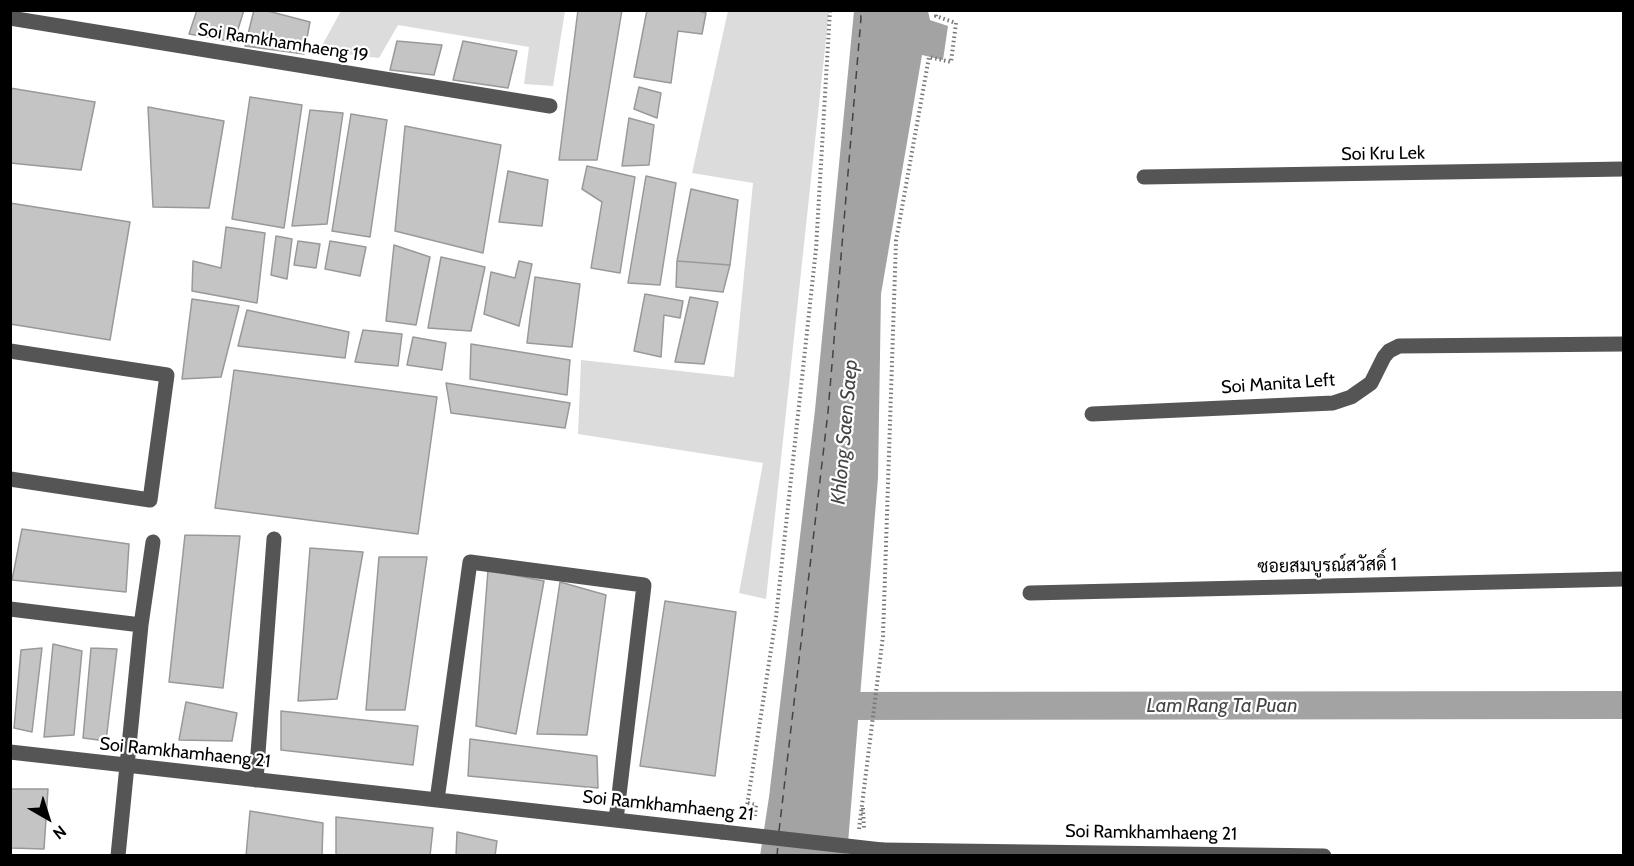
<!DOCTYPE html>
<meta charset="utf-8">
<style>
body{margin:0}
#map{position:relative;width:1634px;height:866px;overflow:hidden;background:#fff;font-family:Cabin,sans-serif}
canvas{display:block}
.frame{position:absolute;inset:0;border:12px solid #000;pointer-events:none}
.north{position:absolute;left:18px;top:788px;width:60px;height:60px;-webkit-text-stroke:4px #fff;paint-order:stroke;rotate:141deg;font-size:16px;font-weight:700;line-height:24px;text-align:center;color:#000}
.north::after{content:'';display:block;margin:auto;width:21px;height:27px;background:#000;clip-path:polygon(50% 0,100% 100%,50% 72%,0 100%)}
</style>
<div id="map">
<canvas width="1634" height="866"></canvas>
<div class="frame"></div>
<div class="north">N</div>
</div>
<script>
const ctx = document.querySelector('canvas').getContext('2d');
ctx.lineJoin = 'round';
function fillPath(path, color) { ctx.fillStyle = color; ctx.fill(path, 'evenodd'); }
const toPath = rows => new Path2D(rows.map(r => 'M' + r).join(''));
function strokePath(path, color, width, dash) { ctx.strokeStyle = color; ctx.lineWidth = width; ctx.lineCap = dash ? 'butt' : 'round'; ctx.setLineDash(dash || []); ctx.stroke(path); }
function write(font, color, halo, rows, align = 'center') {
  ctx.font = font + ' Cabin,Sarabun,sans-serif'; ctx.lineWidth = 4.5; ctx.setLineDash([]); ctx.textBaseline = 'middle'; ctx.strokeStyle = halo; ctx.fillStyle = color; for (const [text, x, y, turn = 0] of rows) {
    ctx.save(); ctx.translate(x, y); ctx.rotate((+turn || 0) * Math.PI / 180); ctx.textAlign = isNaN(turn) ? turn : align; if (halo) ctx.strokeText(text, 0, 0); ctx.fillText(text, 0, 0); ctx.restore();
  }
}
const green = toPath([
 [341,11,565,11,553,86,524,84,529,47,398,25,379,58,319,51],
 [728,11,829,11,766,599,739,593,763,463,578,434,581,360,734,377,753,183,692,173]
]);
const water = toPath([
 [854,11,928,11,930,20,948,26,943,60,922,55,881,294,878,478,847,855,760,856,769,797,815,410]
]);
const canal = toPath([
 [822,706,1624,705]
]);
const ferry = toPath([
 [779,831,828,412,861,18,860,10],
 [777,856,778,844]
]);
const building = toPath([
 [197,10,244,10,234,42,189,34,197,10],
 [254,10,264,10,310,22,304,54,245,46,254,10],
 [578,10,622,10,597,160,559,160,578,10],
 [647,10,696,10,706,13,702,34,678,31,671,83,634,77,647,10],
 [397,41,442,45,434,75,390,70,397,41],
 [463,41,517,51,508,88,453,80,463,41],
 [639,87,661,93,657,118,634,109,639,87],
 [10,88,95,102,81,170,10,163,10,88],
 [250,97,302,105,284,228,232,219,250,97],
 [148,107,224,121,209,208,153,207,148,107],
 [310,110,343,113,327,224,292,226,310,110],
 [351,114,387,120,370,237,332,231,351,114],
 [629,118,654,125,649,165,622,166,629,118],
 [405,126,501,145,483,253,395,231,405,126],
 [587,166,635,177,620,273,591,268,602,202,582,189,587,166],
 [508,171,548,180,542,226,499,222,508,171],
 [646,176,676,183,660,285,628,283,646,176],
 [691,189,738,200,730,265,677,261,691,189],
 [10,203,130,222,110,340,10,324,10,203],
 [226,227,265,233,257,303,192,291,193,261,221,268,226,227],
 [276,236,292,239,287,279,271,275,276,236],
 [298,241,320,244,316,268,294,265,298,241],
 [330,241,366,247,360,276,325,269,330,241],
 [394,245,430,257,416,325,386,321,394,245],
 [441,257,485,267,471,331,428,328,441,257],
 [519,261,532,264,519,326,484,314,491,272,515,278,519,261],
 [677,261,730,265,723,292,676,287,677,261],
 [535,277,580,284,572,347,527,343,535,277],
 [645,294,683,301,680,318,664,315,661,357,634,351,645,294],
 [690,297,718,302,704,364,675,362,690,297],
 [192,299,239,306,221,377,182,379,192,299],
 [247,310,349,332,345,358,238,346,247,310],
 [363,330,402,334,398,366,355,362,363,330],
 [413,337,446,343,442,370,407,365,413,337],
 [471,344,570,360,567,395,470,379,471,344],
 [234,370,437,397,418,534,215,508,234,370],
 [446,383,570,403,565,428,451,413,446,383],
 [22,529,129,544,126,592,12,580,22,529],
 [185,535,240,536,223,688,169,682,185,535],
 [310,548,363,552,337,699,298,701,310,548],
 [379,557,427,557,405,710,366,710,379,557],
 [488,570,544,581,516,734,476,726,488,570],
 [560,582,606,595,587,735,537,734,560,582],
 [665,601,736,612,715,776,640,766,665,601],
 [53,644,82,651,74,735,44,737,53,644],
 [42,648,32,732,14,728,21,650,42,648],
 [91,648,117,649,106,741,83,738,91,648],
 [186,702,237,713,232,741,179,740,186,702],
 [281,711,418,726,413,765,281,750,281,711],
 [470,739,597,756,598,788,468,776,470,739],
 [10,789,48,789,44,849,10,848,10,789],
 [250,811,323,823,322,856,246,856,250,811],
 [336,817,433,828,430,856,336,856,336,817],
 [457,832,497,841,495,856,456,856,457,832]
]);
const path = toPath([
 [748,803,756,805,755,816],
 [863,808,864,828],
 [746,813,776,617,816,249,830,10],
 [859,829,883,636,896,241,929,57,951,62,956,23,936,16,937,10]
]);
const minor = toPath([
 [10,18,550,106],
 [1144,177,1624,169],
 [10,351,167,375,150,500,10,479],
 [1092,414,1333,403,1351,397,1371,383,1384,357,1389,351,1399,346,1624,344],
 [1030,593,1624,579],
 [10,609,141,625],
 [10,752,722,832],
 [256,780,274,539],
 [437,800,470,562,644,585,616,820],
 [882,850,1324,856],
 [118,856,141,625,153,542]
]);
const minorBridge = toPath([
 [722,832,882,850]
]);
const streetNames = [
 ["Soi Ramkhamhaeng 19",283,43,9],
 ["Soi Kru Lek",1383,154,-1],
 ["Soi Manita Left",1278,384,-4],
 ["ซอยสมบูรณ์สวัสดิ์ 1",1327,566,-1],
 ["Soi Ramkhamhaeng 21",185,753,6],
 ["Soi Ramkhamhaeng 21",668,806,6],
 ["Soi Ramkhamhaeng 21",1151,833,1]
];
const waterNames = [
 ["Khlong Saen Saep",845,432,-85],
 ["Lam Rang Ta Puan",1222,706]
];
fillPath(green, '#dcdcdc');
fillPath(water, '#a3a3a3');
strokePath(canal, '#a3a3a3', 28);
strokePath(ferry, '#444', 1.5, [8, 6]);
fillPath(building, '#c4c4c4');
strokePath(building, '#999', 1.5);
strokePath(path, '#777', 4, [1.5, 3]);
strokePath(minor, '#555', 15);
strokePath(minorBridge, '#555', 15);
write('18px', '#000', '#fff', streetNames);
write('italic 20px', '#444', '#fff', waterNames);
</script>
